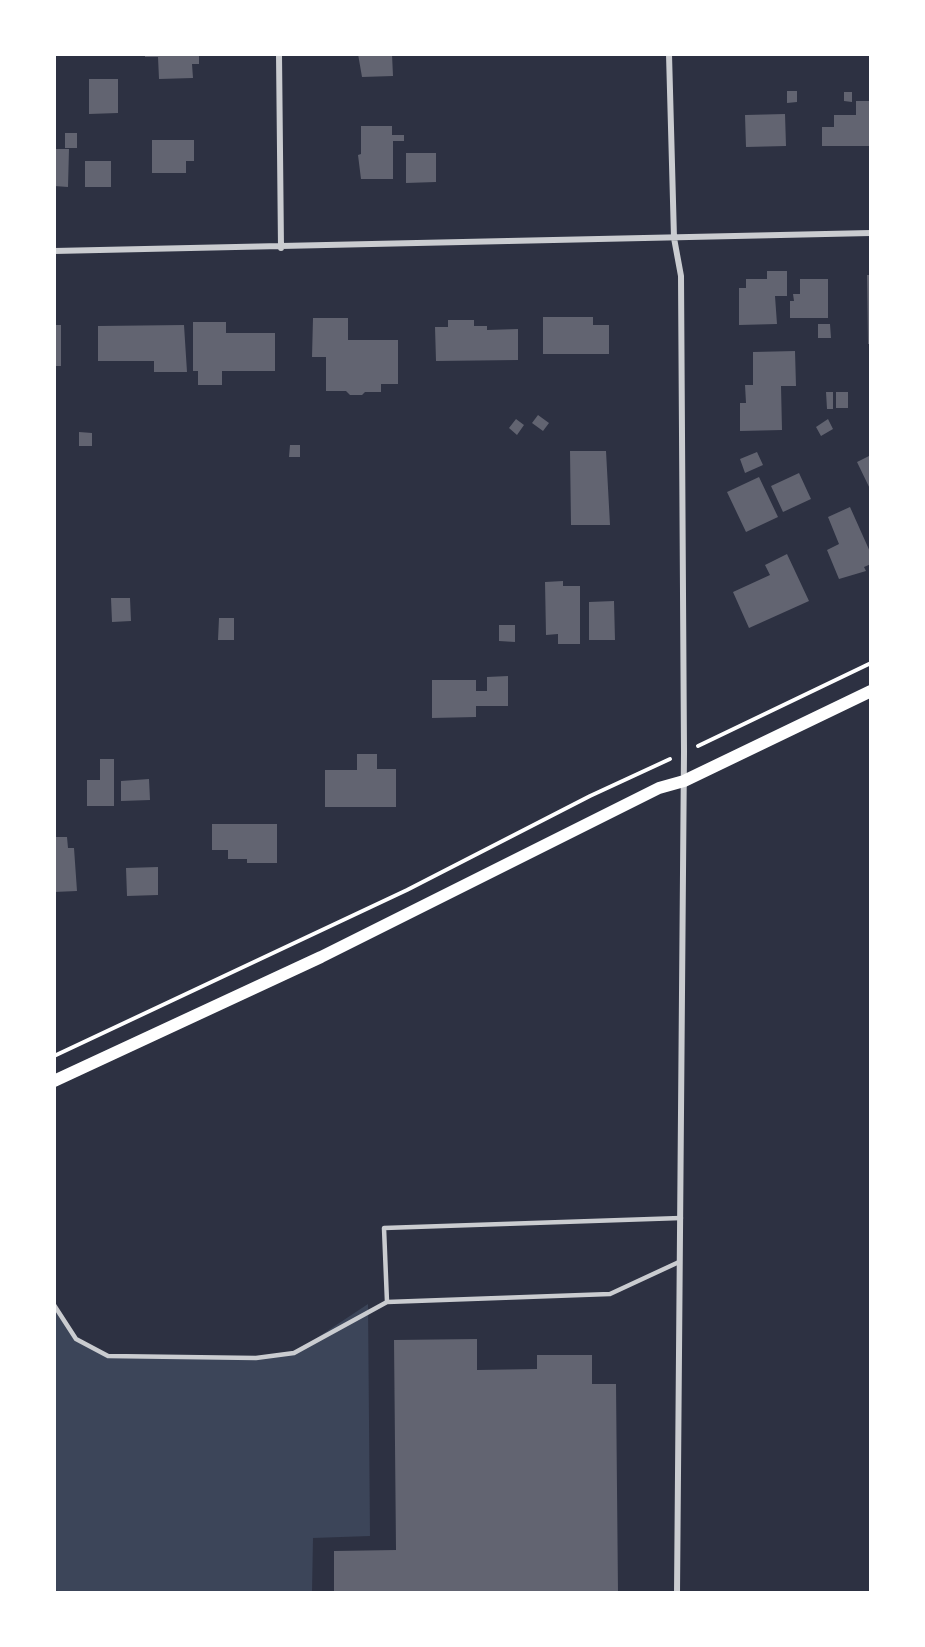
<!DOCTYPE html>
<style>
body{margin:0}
#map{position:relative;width:925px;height:1647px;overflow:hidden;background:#2d3142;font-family:"Noto Sans",sans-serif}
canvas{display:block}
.frame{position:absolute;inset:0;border:56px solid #fff;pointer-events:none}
</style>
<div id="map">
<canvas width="925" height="1647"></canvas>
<div class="frame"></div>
</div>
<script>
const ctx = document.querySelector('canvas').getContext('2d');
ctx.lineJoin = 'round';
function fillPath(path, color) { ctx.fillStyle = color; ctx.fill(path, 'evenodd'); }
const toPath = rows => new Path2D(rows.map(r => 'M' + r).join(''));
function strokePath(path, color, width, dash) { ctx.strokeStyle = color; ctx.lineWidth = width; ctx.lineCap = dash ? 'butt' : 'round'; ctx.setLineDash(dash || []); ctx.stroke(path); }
const green = toPath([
 [368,1304,370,1536,313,1538,312,1593,54,1593,54,1305,76,1339,108,1356,256,1358,294,1353]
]);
const building = toPath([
 [145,54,192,54,199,56,199,64,192,64,193,78,159,79,158,57,145,57],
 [358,54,392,54,393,76,362,77],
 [89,79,118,79,118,113,89,114],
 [787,91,797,91,797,102,787,103],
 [844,92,852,92,852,102,844,101],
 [856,101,871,101,871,146,822,146,822,127,834,127,834,115,856,115],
 [785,114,786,146,746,147,745,115],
 [361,126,392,126,392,135,404,135,404,141,393,141,393,179,361,179,358,155,361,154],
 [65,133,77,133,77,148,65,148],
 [152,140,194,140,194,161,186,161,186,173,152,173],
 [54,149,69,149,68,187,54,186],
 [406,153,436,153,436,182,406,183],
 [85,161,111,161,111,187,85,187],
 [767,271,787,271,787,296,775,296,777,324,739,325,739,288,746,288,746,279,767,279],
 [867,275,871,275,871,344,868,344],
 [800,279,828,279,828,318,790,318,790,301,794,301,793,294,800,294],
 [543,317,593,317,593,325,609,325,609,354,543,354],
 [313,318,348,318,348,340,398,340,398,384,381,384,381,392,365,392,362,395,350,395,346,391,326,391,326,357,312,357],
 [448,320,474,320,474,326,487,326,487,330,518,329,518,360,436,361,435,327,448,327],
 [193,322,226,322,226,333,275,333,275,371,222,371,222,385,198,385,198,371,193,371],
 [818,324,830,324,831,338,818,338],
 [54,325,61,325,61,366,54,366],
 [184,325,187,372,154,372,154,361,98,361,98,326],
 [795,351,796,386,781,386,782,430,740,431,740,403,746,403,745,385,753,385,753,352],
 [826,392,833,392,833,409,827,409],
 [836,392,848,392,848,408,836,408],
 [538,415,549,423,543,431,532,423],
 [516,419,524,425,517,435,509,428],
 [828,419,833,429,821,436,816,427],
 [79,432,92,433,92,446,79,446],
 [290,445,300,445,300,457,289,457],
 [570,451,606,451,610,525,571,525],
 [757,452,763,465,745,473,740,459],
 [871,455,871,491,857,462],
 [799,473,811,499,783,512,771,486],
 [759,477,778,517,746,532,727,492],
 [850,507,871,554,871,564,864,567,866,571,839,579,827,550,839,544,828,517],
 [787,554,809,601,749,628,733,592,770,575,765,565],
 [563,581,563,586,580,586,580,644,558,644,558,634,546,635,545,582],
 [111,598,130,598,131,621,112,622],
 [614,601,615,640,589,640,589,602],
 [219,618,234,618,234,640,218,640],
 [499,625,515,625,515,642,499,641],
 [508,676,508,706,476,706,476,717,432,718,432,680,476,680,476,691,487,691,487,677],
 [357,754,377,754,377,769,396,769,396,807,325,807,325,770,357,770],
 [100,759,114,759,114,806,87,806,87,780,100,780],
 [149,779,150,800,121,801,121,781],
 [212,824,277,824,277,863,247,863,247,859,228,859,228,850,212,850],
 [54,837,67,837,68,848,74,848,77,891,54,892],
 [158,867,158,895,127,896,126,868],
 [477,1339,477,1370,537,1369,537,1355,592,1355,592,1384,616,1384,618,1593,334,1593,334,1551,396,1550,394,1340]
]);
const path = toPath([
 [698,746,871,663],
 [54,1056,407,890,590,796,670,759]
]);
const service = toPath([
 [679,1262,610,1294,387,1302,384,1228,681,1218],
 [54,1305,76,1339,108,1356,256,1358,294,1353,387,1302]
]);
const minor = toPath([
 [279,54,281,248],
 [669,54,674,238,681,276,684,752,677,1593],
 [54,251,871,233]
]);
const secondary = toPath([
 [54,1081,321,957,659,788,684,781,871,691]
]);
fillPath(green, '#3c4559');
fillPath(building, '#626471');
strokePath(path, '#fff', 4);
strokePath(service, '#caccd0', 4.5);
strokePath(minor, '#caccd0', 6);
strokePath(secondary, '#fff', 12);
</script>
